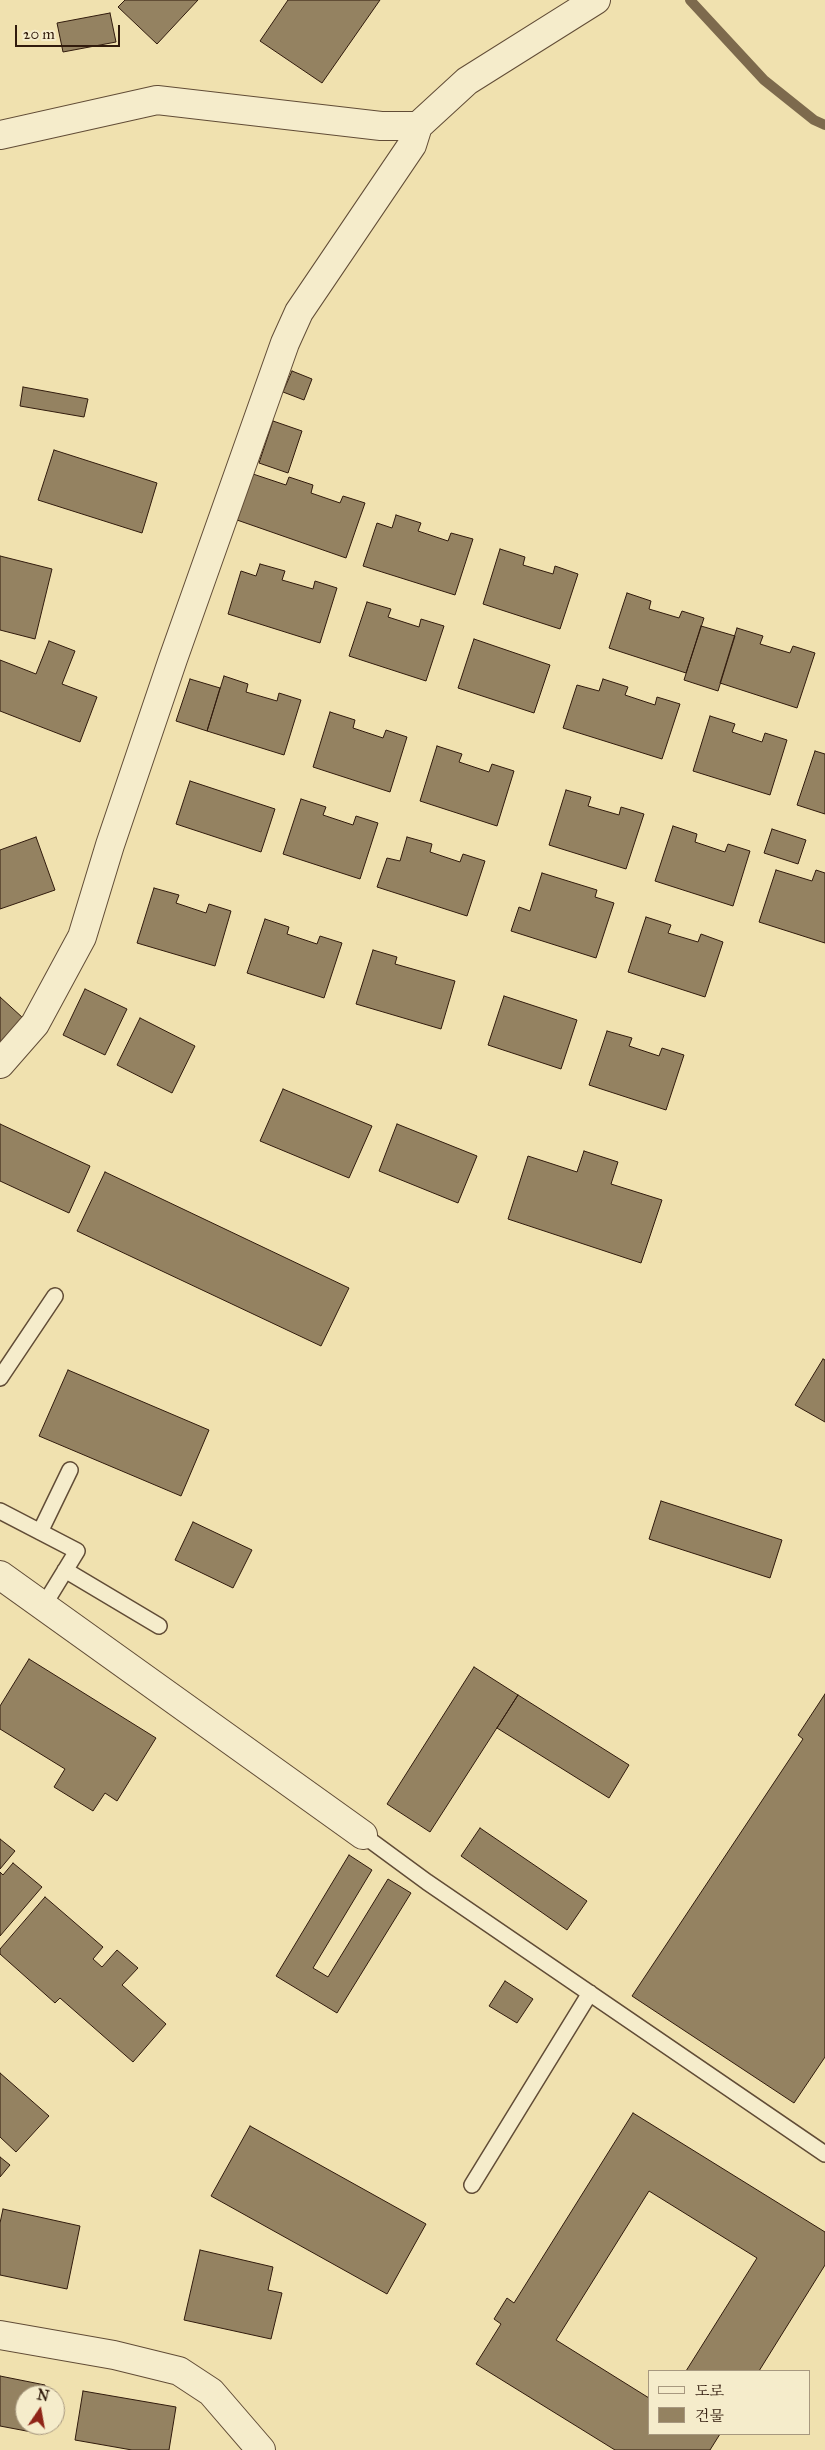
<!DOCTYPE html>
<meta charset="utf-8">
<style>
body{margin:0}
#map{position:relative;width:825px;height:2450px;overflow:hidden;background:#f0e1af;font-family:"IM FELL Great Primer","Noto Serif KR",serif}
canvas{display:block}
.legend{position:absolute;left:648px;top:2370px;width:162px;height:65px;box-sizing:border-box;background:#f5eccb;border:1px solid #a7987f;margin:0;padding:6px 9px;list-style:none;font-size:15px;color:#311b0d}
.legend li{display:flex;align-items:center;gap:10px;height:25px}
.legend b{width:25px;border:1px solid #a7987f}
.north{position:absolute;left:15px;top:2385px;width:50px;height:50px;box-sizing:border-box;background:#f5eccb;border:1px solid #a7987f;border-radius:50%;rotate:12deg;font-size:14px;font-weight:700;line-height:20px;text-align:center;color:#311b0d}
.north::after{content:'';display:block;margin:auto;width:18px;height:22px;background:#8f2418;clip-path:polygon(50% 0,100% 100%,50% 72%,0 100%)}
.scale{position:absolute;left:15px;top:25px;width:105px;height:22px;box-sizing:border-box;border:2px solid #311b0d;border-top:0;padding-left:6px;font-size:15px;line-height:18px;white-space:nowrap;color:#311b0d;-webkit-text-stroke:4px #f5eccb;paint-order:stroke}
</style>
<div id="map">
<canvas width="825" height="2450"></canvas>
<ul class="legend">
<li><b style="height:6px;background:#f5eccb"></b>도로</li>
<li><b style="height:14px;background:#948261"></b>건물</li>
</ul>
<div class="north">N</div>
<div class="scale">20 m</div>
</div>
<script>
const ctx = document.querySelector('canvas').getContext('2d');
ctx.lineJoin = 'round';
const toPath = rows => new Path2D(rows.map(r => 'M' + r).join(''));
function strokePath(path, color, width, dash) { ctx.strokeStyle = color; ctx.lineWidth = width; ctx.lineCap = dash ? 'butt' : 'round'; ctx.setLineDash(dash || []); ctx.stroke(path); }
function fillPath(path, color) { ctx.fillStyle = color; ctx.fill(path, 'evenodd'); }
const stream = toPath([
 [690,0,764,80,814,120,825,125]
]);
const building = toPath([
 [125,0,198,0,157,44,118,7,125,0],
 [288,0,380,0,322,83,260,41,288,0],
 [110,13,116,42,63,52,57,23,110,13],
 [292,371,312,379,304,400,283,392,292,371],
 [23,387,88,399,84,417,20,406,23,387],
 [273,421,302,431,288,473,259,463,273,421],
 [54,450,157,483,142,533,38,500,54,450],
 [253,474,286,485,289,477,313,485,311,493,340,503,343,496,365,503,346,558,237,520,253,474],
 [396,515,421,523,418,531,448,541,451,533,473,539,455,595,363,566,377,523,392,528,396,515],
 [500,549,525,557,523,565,553,574,555,566,578,574,560,629,483,604,500,549],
 [0,556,52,569,35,639,0,630,0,556],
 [260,564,285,571,282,580,313,589,315,581,337,588,320,643,228,614,241,571,256,576,260,564],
 [627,593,651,601,649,609,679,618,682,611,704,618,686,673,609,648,627,593],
 [367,602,391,609,388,617,419,627,421,619,444,626,426,681,349,656,367,602],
 [701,626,735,636,718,691,684,680,701,626],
 [737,628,763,636,760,644,790,653,793,646,815,653,797,708,720,683,737,628],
 [474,639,550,665,534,713,458,688,474,639],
 [49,641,75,651,62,684,97,697,80,742,0,711,0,660,36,674,49,641],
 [224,676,248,684,246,692,277,701,279,693,301,700,284,755,207,731,224,676],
 [190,679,220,688,207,731,176,721,190,679],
 [603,679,628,687,625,695,655,705,657,697,680,704,662,759,563,728,577,685,599,691,603,679],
 [330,712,355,720,353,728,383,738,386,730,407,737,390,792,313,767,330,712],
 [710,716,735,724,732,732,762,742,765,733,787,740,770,795,693,771,710,716],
 [437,746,462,754,459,762,489,772,492,764,514,771,497,826,420,801,437,746],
 [815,751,825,754,825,814,797,805,815,751],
 [190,781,275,809,261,852,176,824,190,781],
 [566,790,591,797,588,806,619,815,621,807,644,814,626,869,549,845,566,790],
 [301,799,326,807,323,815,353,825,356,816,378,823,360,879,283,854,301,799],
 [673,826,697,834,695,842,725,852,728,844,750,851,733,906,655,881,673,826],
 [772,829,806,840,798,864,764,853,772,829],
 [36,837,55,890,0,909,0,850,36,837],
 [407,837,432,844,430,852,460,862,463,854,485,861,467,916,377,887,387,858,400,861,407,837],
 [776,870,812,881,816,870,825,873,825,943,759,922,776,870],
 [542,873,597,890,595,897,614,903,596,958,511,931,519,907,530,911,542,873],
 [154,888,179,895,176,903,206,913,209,904,231,911,215,966,137,943,154,888],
 [646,917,671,925,668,933,698,942,701,934,723,942,705,997,628,972,646,917],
 [265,919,289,927,287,934,317,944,320,936,342,943,324,998,247,973,265,919],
 [373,950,397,957,395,964,455,981,441,1029,356,1004,373,950],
 [85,989,127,1009,105,1055,63,1035,85,989],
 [504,996,577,1020,561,1069,488,1045,504,996],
 [0,997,23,1018,0,1042,0,997],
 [140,1018,195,1046,172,1093,117,1065,140,1018],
 [607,1031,632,1038,629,1046,659,1056,662,1048,684,1055,666,1110,589,1085,607,1031],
 [283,1089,372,1126,349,1178,260,1141,283,1089],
 [0,1124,90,1166,69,1213,0,1181,0,1124],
 [397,1124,477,1156,458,1203,379,1171,397,1124],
 [584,1151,618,1162,611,1184,662,1200,641,1263,508,1219,528,1156,577,1172,584,1151],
 [105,1172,349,1288,321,1346,77,1231,105,1172],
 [823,1359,825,1360,825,1422,795,1405,823,1359],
 [68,1370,209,1430,181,1496,39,1436,68,1370],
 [661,1501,782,1540,770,1578,649,1539,661,1501],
 [193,1522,252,1550,233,1588,175,1560,193,1522],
 [29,1659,156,1738,117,1801,105,1793,93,1811,54,1787,65,1769,0,1729,0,1706,29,1659],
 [474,1667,518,1695,430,1832,387,1804,474,1667],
 [825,1694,825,2057,794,2103,632,1996,803,1739,798,1735,825,1694],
 [518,1695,629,1765,609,1798,497,1728,518,1695],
 [480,1828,587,1901,567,1930,461,1856,480,1828],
 [0,1839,15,1851,0,1869,0,1839],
 [349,1855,372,1870,313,1968,328,1977,388,1879,411,1893,337,2013,276,1976,349,1855],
 [13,1863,42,1887,0,1936,0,1872,3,1875,13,1863],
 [45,1897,103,1947,93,1959,102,1967,117,1950,138,1968,122,1985,166,2024,133,2062,60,1998,55,2003,0,1954,0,1949,45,1897],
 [505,1981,533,1999,517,2023,489,2006,505,1981],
 [0,2073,49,2116,16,2152,0,2137,0,2073],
 [633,2113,825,2232,825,2265,759,2371,686,2371,757,2258,649,2191,556,2340,649,2398,649,2434,720,2434,710,2450,615,2450,476,2364,501,2324,494,2319,507,2298,514,2303,633,2113],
 [250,2126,426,2224,387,2294,211,2196,250,2126],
 [0,2157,10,2165,0,2177,0,2157],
 [3,2209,80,2226,67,2289,0,2275,0,2223,3,2209],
 [200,2250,273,2267,268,2290,282,2293,271,2339,184,2320,200,2250],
 [0,2376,45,2385,44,2395,25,2395,25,2425,38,2425,37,2433,0,2426,0,2376],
 [83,2391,176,2407,169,2450,132,2450,75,2440,83,2391]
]);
const service = toPath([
 [0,1378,55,1296],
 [0,1511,77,1551,44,1605],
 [40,1532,70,1470],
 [65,1570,159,1626],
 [363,1835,427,1882,825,2154],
 [472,2185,590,1993]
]);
const minor = toPath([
 [0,135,157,100,381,126,418,126,467,81,596,0],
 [0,1064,35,1024,82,937,110,845,173,659,285,343,299,312,412,145,418,126],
 [0,1575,363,1835],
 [0,2335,114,2355,179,2371,211,2392,261,2450]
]);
strokePath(stream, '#7d6a4d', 10);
fillPath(building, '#948261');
strokePath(building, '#311b0d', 1);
strokePath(service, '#614c36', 18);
strokePath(minor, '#614c36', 30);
strokePath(service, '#f5eccb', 15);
strokePath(minor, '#f5eccb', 28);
</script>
